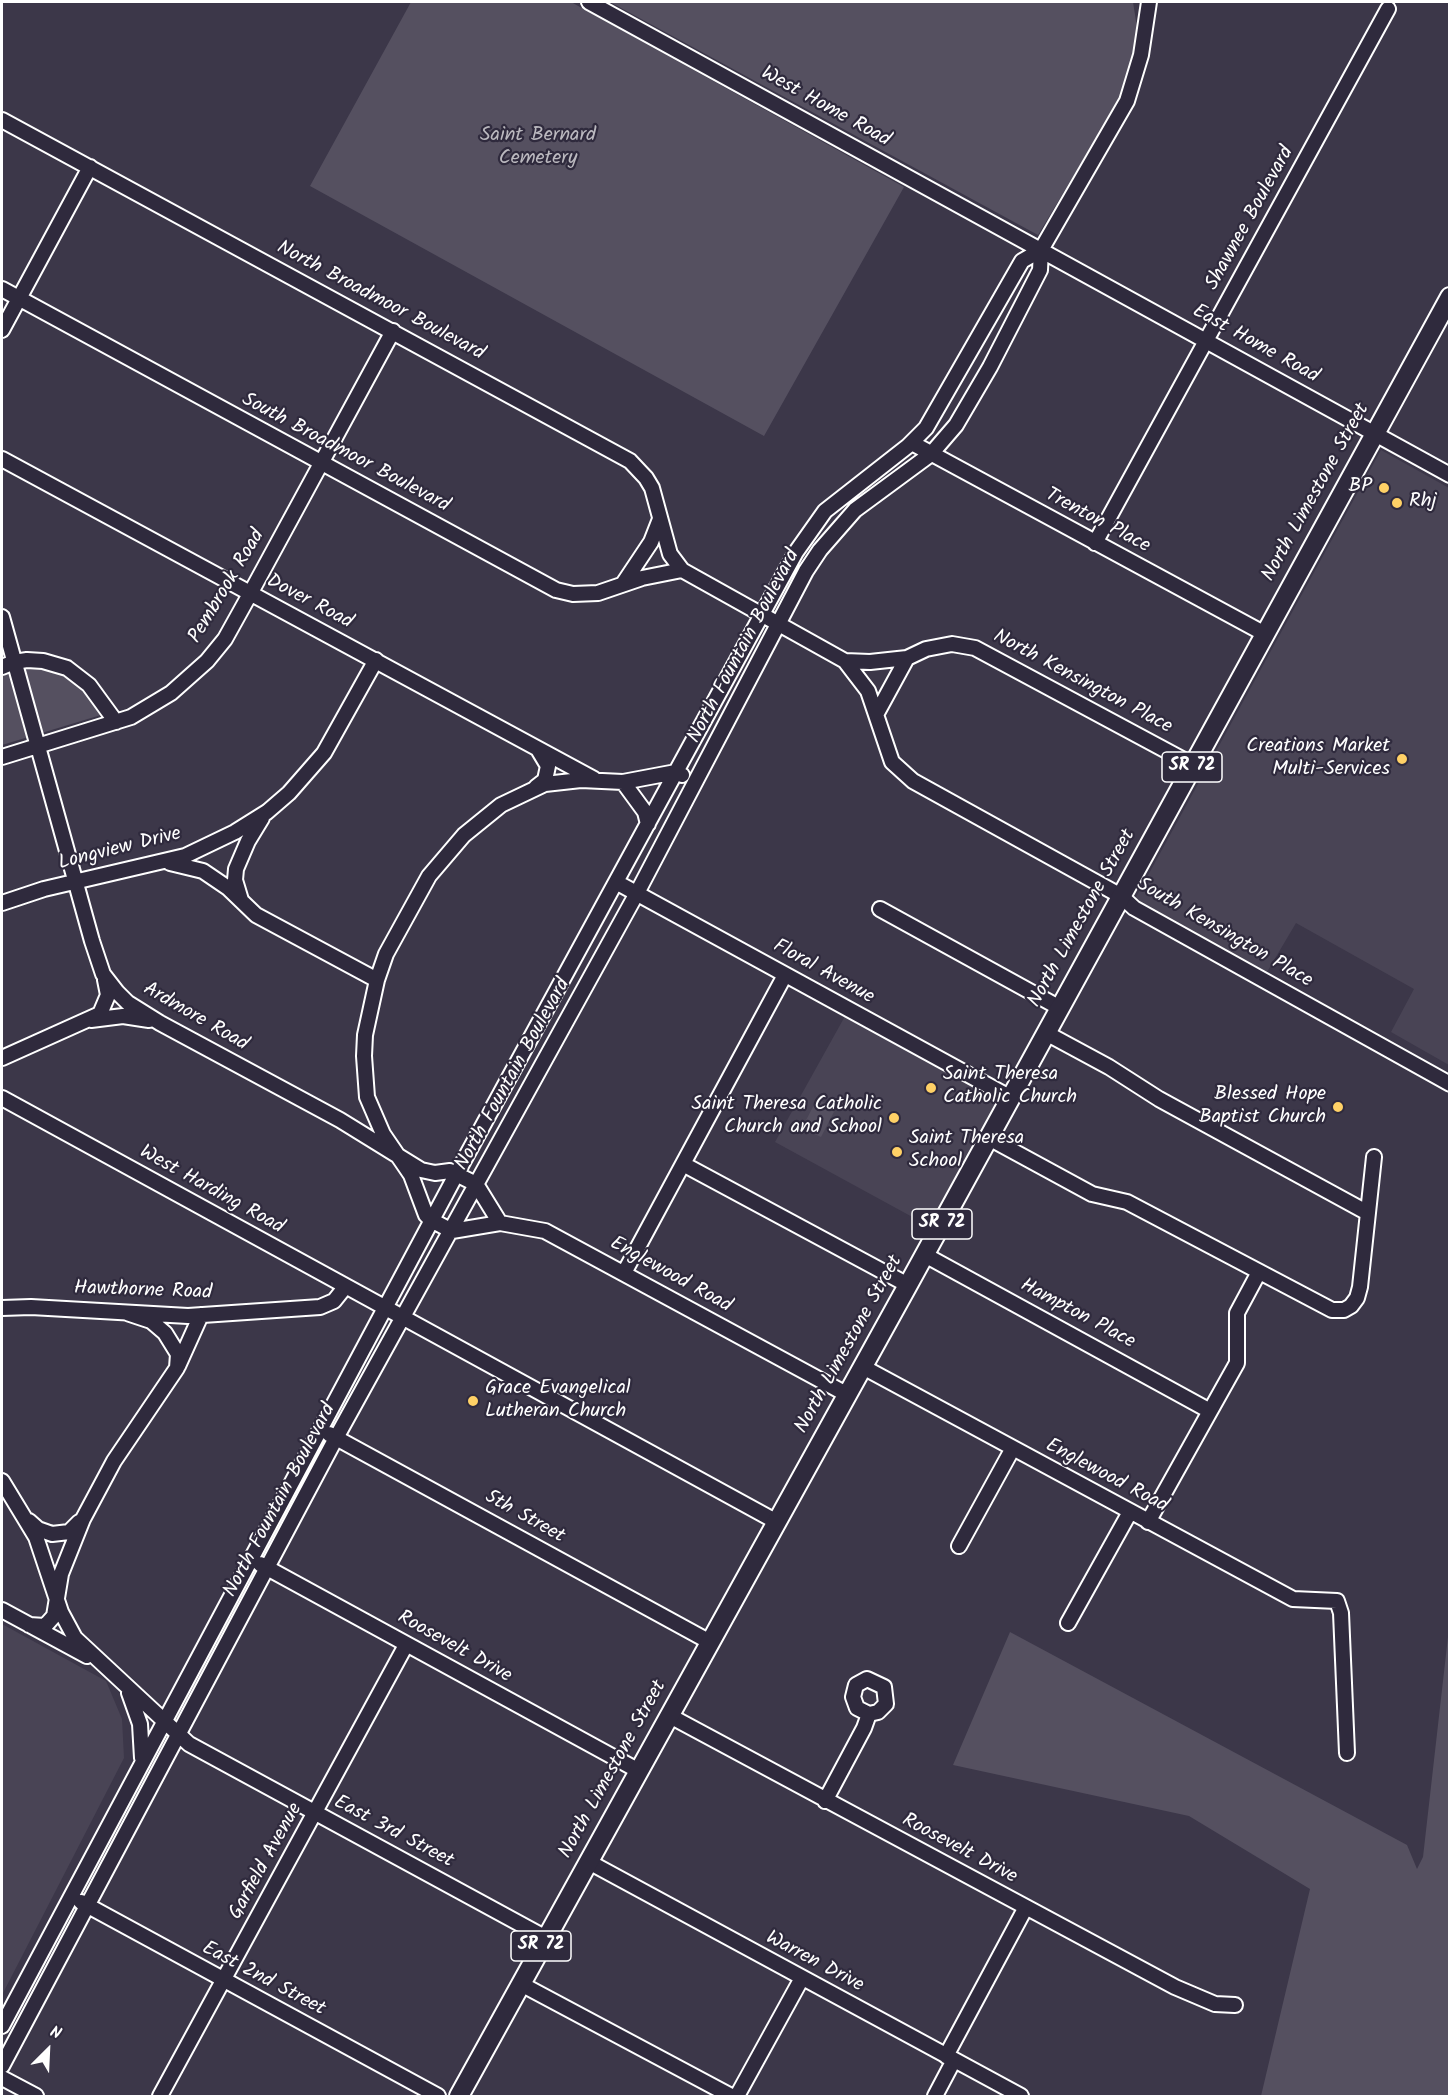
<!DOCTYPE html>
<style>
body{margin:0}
#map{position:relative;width:1451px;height:2098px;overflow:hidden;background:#3c3749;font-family:Kalam,sans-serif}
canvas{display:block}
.frame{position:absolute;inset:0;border:3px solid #fff;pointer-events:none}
.north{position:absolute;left:18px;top:2020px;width:60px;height:60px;-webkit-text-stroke:4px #2f2a3d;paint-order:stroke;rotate:24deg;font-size:16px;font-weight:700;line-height:24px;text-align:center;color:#fff}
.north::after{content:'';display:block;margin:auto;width:21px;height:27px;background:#fff;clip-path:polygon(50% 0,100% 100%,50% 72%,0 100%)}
</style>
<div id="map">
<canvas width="1451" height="2098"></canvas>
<div class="frame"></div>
<div class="north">N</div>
</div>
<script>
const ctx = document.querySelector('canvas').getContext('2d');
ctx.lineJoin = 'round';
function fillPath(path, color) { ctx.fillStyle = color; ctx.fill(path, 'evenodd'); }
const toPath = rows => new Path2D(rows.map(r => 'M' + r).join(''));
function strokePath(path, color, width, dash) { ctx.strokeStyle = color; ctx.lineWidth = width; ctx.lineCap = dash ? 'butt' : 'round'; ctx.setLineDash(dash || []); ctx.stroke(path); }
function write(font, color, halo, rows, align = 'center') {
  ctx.font = font + ' Kalam,sans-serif'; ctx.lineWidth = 4.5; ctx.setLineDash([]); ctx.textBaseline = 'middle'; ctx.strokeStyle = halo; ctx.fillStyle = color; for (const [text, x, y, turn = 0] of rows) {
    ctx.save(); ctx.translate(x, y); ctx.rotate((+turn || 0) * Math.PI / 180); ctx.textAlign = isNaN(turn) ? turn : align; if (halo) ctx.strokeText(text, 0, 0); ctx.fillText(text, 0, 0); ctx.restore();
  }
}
const built = toPath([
 [1381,450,1449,488,1449,1065,1391,1032,1414,989,1296,923,1267,972,1135,899],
 [849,1009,1011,1098,938,1231,775,1142],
 [2,1624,106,1681,122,1719,124,1758,2,1995]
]);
const green = toPath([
 [411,2,571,2,904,187,764,436,310,186],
 [610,2,1133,2,1138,34,1132,67,1119,100,1038,235],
 [24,665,49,668,71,679,90,698,101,715,2,745,2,672],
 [817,1099,836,1108,821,1137,802,1128],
 [1449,1628,1449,2096,1261,2096,1310,1889,1189,1816,953,1765,1010,1632,1407,1845,1417,1869,1423,1857]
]);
const minor = toPath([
 [589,2,1450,475],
 [2,120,630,461,646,478,652,488,670,554,682,570,845,661,868,691,892,762,913,781,1121,896,1134,908,1450,1084],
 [2,289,556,590,573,594,598,593,642,578,682,570],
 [2,330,90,167],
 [912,443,1265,634],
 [2,459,594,779],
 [1095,543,1388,9],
 [623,584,651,542,660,519],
 [2,617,92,941,103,974,117,992,128,1003,160,1023,340,1120,421,1170,435,1173,450,1171,476,1184,500,1223],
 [845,661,870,662,907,658,926,649,952,644,975,648,1193,765],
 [2,667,14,662,27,660,43,661,67,668,89,685,116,722],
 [877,713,907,658],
 [2,757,131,717,171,693,207,661,225,639,250,594,393,331],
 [682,775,676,772,623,782,581,780,545,784,501,805,464,835,429,876,386,954,377,980,365,1035,364,1056,367,1097,383,1134,411,1175,426,1215,431,1220,452,1231,500,1223,545,1231,848,1395],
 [623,782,645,812,648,824],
 [536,787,545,780,548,766,539,751],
 [170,863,203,871,228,888,256,915,377,980],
 [616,882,1011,1098],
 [241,900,235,880,236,869,248,841,262,818],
 [2,903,44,889,185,856,235,832,267,812,289,793,324,753,376,660],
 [880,909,1060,1008],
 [91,1020,123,1016,149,1020],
 [1046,1033,1109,1067,1159,1099,1368,1213],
 [2,1058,100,1014,108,995,105,980],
 [2,1098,777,1522],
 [989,1138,1092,1194,1127,1202,1332,1310,1344,1310,1351,1306,1357,1298,1360,1287,1374,1157],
 [683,1164,908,1285],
 [925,1255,1210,1411],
 [624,1273,785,975],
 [2,1308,31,1307,188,1316,320,1307,334,1301,346,1286],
 [178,1366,201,1315],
 [863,1367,1293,1599,1337,1601,1341,1613,1347,1753],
 [329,1434,710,1642],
 [2,1481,36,1537,61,1612,75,1638,189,1744,546,1938],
 [29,1521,38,1529,52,1534,69,1532,79,1522],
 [1148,1522,1237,1363,1237,1313,1259,1272],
 [959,1546,1013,1448],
 [260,1564,639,1771],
 [2,1610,87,1656],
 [1068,1623,1130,1512],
 [29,1625,45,1626,54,1616,61,1574,83,1519,114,1461,177,1368,178,1354,165,1333,151,1321,127,1313],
 [129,1693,140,1724,142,1758],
 [670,1716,1175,1987,1215,2004,1235,2005],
 [825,1801,864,1728,869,1714,878,1712,886,1704,884,1687,867,1679,856,1685,853,1697,857,1708,869,1714],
 [589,1862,1021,2096],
 [81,1902,438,2096],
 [521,1984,731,2096],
 [2,2026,457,1173,796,552,825,511,908,446,926,428,1022,261,1041,250],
 [946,2056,1026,1907],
 [2,2066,336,1438,637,893,806,571,820,550,855,510,931,454,956,425,990,367,1040,270,1041,250,1127,101,1141,55,1149,2],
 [2,2078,36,2096],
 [160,2096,406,1645],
 [737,2096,802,1978],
 [935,2096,954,2060]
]);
const major = toPath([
 [459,2096,908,1285,1450,297]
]);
const markers = [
 [1384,488,6,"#ffd166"],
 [1397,503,6,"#ffd166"],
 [1402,759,6,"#ffd166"],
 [931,1088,6,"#ffd166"],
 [1338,1107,6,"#ffd166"],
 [894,1118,6,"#ffd166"],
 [897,1152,6,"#ffd166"],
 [473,1401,6,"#ffd166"]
];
const shields = [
 [1192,767,60],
 [942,1224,60],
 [541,1946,60]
];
const shieldNames = [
 ["SR 72",1192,767],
 ["SR 72",942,1224],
 ["SR 72",541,1946]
];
const streetNames = [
 ["West Home Road",825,108,29],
 ["Shawnee Boulevard",1251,219,-61],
 ["North Broadmoor Boulevard",380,302,28],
 ["East Home Road",1255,345,29],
 ["South Broadmoor Boulevard",345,454,28],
 ["North Limestone Street",1317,493,-61],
 ["Trenton Place",1097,522,28],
 ["Pembrook Road",228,587,-59],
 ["Dover Road",309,603,28],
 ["North Fountain Boulevard",745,647,-62],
 ["North Kensington Place",1082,683,28],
 ["Longview Drive",120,850,-14],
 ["North Limestone Street",1083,919,-61],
 ["South Kensington Place",1224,934,30],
 ["Floral Avenue",823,973,29],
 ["Ardmore Road",195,1018,30],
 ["North Fountain Boulevard",514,1075,-61],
 ["West Harding Road",211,1191,29],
 ["Englewood Road",670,1276,29],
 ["Hawthorne Road",143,1292,2],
 ["Hampton Place",1077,1315,28],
 ["North Limestone Street",850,1345,-61],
 ["Englewood Road",1106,1477,28],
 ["North Fountain Boulevard",281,1501,-62],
 ["5th Street",524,1518,29],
 ["Roosevelt Drive",454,1648,29],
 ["North Limestone Street",614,1770,-61],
 ["East 3rd Street",393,1833,28],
 ["Roosevelt Drive",959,1850,28],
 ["Garfield Avenue",267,1862,-61],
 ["Warren Drive",814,1963,28],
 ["East 2nd Street",263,1980,28]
];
const parkNames = [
 ["Saint Bernard",538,137],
 ["Cemetery",538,160]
];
const poiNames = [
 ["BP",1372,488],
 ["Rhj",1409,503,"left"],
 ["Creations Market",1390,748],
 ["Multi-Services",1390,771],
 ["Saint Theresa",943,1076,"left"],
 ["Catholic Church",943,1099,"left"],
 ["Blessed Hope",1326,1096],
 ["Baptist Church",1326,1119],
 ["Saint Theresa Catholic",882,1106],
 ["Church and School",882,1129],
 ["Saint Theresa",909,1140,"left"],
 ["School",909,1163,"left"],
 ["Grace Evangelical",485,1390,"left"],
 ["Lutheran Church",485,1413,"left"]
];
fillPath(built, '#494455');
fillPath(green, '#555060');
strokePath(minor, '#fff', 18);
strokePath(major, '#fff', 22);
strokePath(minor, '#2f2a3d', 14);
strokePath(major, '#2f2a3d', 18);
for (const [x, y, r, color] of markers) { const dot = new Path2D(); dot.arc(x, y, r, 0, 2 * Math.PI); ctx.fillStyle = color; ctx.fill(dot); strokePath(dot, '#2f2a3d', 2); }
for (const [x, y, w] of shields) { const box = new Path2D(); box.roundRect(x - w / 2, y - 15, w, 30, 4.5); ctx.fillStyle = '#2f2a3d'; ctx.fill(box); strokePath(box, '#fff', 1.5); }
write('bold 18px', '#fff', null, shieldNames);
write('20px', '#fff', '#2f2a3d', streetNames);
write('20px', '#bbb9bf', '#2f2a3d', parkNames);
write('20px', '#fff', '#2f2a3d', poiNames, 'right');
</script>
